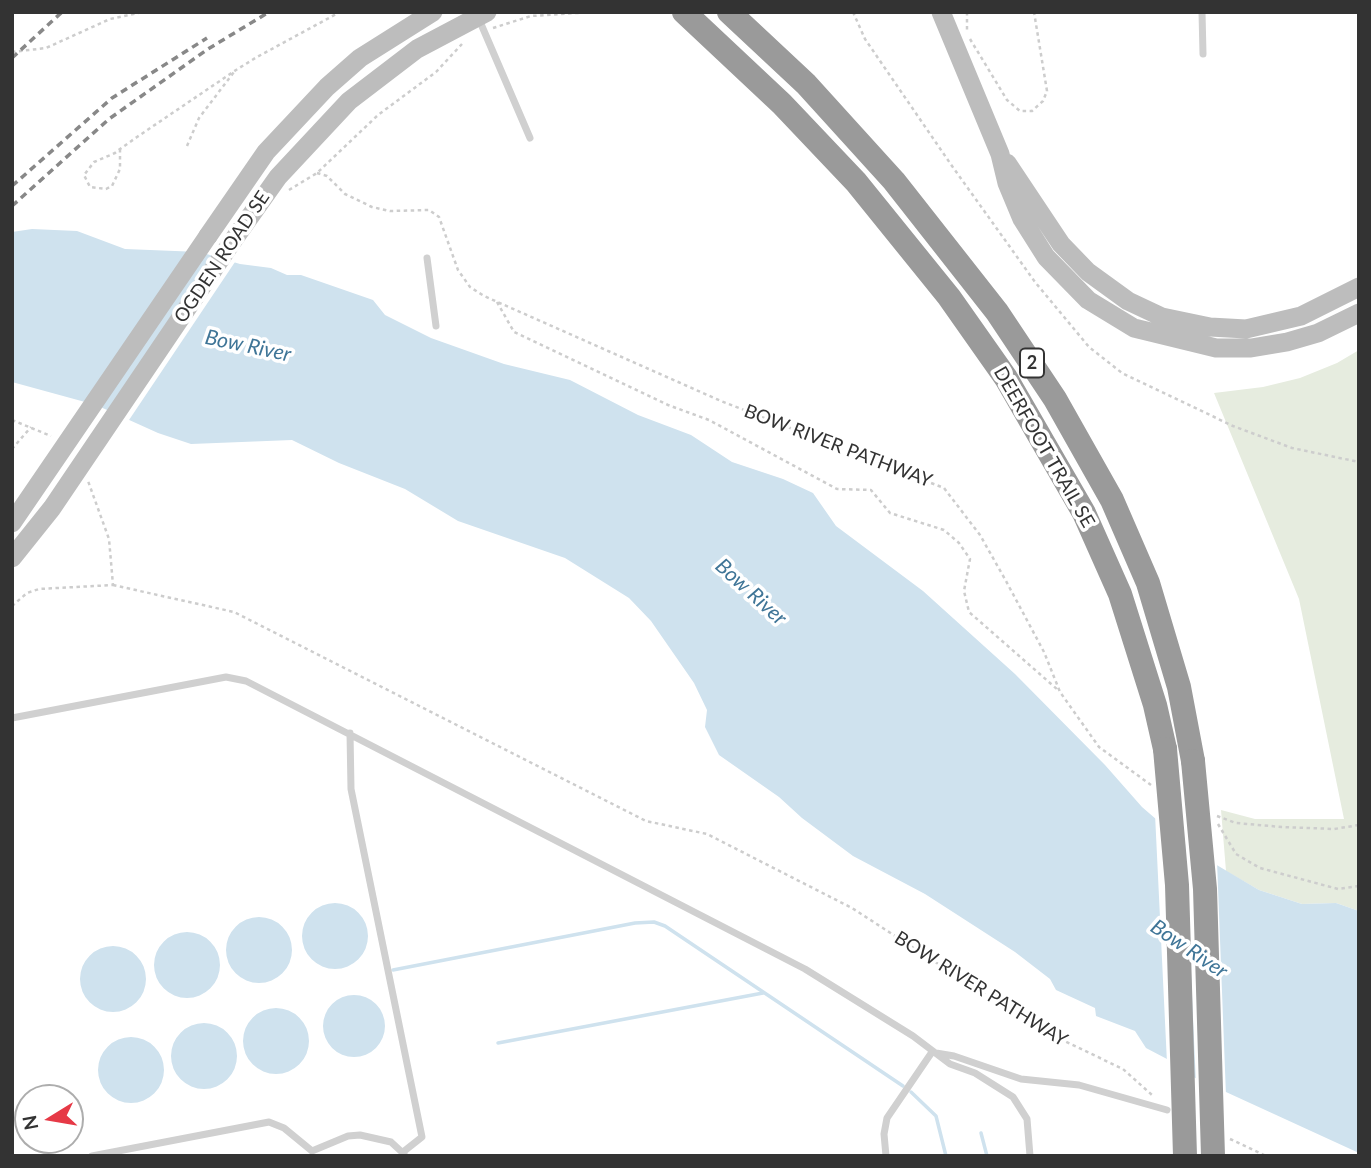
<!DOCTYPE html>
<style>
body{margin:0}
#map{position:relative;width:1371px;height:1168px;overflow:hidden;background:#fff;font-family:Lato,sans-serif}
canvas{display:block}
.frame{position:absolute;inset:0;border:14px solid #333;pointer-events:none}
.north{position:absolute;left:14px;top:1084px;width:70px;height:70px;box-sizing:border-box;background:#fff;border:2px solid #adadad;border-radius:50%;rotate:259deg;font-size:19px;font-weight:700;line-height:28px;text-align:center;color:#333}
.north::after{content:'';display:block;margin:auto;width:24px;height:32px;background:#e63946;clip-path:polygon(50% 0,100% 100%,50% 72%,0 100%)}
</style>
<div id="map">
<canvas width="1371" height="1168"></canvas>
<div class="frame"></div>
<div class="north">N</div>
</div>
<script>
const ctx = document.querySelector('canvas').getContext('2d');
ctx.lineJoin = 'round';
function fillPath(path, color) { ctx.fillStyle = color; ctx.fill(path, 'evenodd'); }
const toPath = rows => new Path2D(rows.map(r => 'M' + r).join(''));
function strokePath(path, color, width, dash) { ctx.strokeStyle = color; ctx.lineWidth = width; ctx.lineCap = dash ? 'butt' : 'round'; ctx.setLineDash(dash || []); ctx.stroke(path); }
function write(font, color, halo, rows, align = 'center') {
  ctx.font = font + ' Lato,sans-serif'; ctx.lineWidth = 7; ctx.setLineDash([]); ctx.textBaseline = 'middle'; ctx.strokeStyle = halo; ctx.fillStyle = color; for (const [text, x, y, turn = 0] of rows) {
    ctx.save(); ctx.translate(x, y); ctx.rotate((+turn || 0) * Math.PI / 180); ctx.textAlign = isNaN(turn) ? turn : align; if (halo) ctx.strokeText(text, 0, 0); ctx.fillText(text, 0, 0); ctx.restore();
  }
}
const green = toPath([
 [1359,350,1359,911,1336,903,1302,904,1259,890,1226,871,1221,810,1255,819,1344,819,1299,599,1214,393,1263,387,1300,378,1337,363]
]);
const water = toPath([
 [32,229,77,231,125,249,200,252,240,264,271,268,287,275,301,275,373,300,385,315,431,338,504,364,570,380,638,415,691,435,732,462,783,479,813,493,836,526,923,591,1015,674,1105,765,1142,807,1193,851,1259,890,1302,904,1336,903,1359,911,1359,1153,1178,1070,1167,1059,1146,1048,1135,1031,1096,1016,1095,1008,1056,990,1050,979,1015,952,925,894,853,856,802,818,779,797,719,755,705,727,707,710,694,683,651,621,629,598,565,558,458,521,405,489,339,463,292,440,191,444,158,433,96,405,12,382,12,232],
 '302 936a33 33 0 1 1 66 0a33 33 0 1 1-66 0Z',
 '226 950a33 33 0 1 1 66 0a33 33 0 1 1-66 0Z',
 '154 965a33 33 0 1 1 66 0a33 33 0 1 1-66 0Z',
 '80 979a33 33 0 1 1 66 0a33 33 0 1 1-66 0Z',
 '323 1026a31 31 0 1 1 62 0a31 31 0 1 1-62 0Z',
 '243 1041a33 33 0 1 1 66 0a33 33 0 1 1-66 0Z',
 '171 1056a33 33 0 1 1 66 0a33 33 0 1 1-66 0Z',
 '98 1070a33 33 0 1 1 66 0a33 33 0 1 1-66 0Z'
]);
const pier = toPath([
 [214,252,237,259,127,423,106,414],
 [1155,814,1182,837,1176,1073,1167,1063],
 [1185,840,1217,861,1226,1096,1196,1084]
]);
const stream = toPath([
 [393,970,635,923,654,922,665,926,903,1086],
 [498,1043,763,993],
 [911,1092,936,1116,946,1156],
 [981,1133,987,1156]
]);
const path = toPath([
 [853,12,865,39,952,166,1035,282,1089,347,1122,373,1233,426,1292,448,1359,462],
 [967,12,967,33],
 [493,28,531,16,592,12],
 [970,39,1007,100,1020,111,1032,111,1043,101,1047,91,1034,12],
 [12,52,46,48,110,19,143,12],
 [187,146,199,118,234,72],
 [120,149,120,169,112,186,106,189,90,187,84,175,94,162,115,153,120,149,137,137,236,70,257,57,340,12],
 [317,173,327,176,345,194,372,207,390,211,429,210,439,217,458,270,470,287,484,296,721,401,944,488,980,535,1006,581,1044,652,1060,692,1099,747,1151,785],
 [289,190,317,173,378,115,436,72,462,44],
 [497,302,514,332,668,405,709,420,837,489,871,490,890,513,944,530,959,543,970,559,964,591,969,612,1058,690],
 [12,420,51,436],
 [12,449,31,427],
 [113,585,234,612,646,821,707,834,852,908,1037,1028,1123,1069,1152,1095],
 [12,606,27,593,39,589,113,585,109,539,88,481],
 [1217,816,1236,823,1282,827,1334,829,1359,825],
 [1218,824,1236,854,1260,868,1338,889,1359,886],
 [1230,1139,1266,1156]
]);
const lane = toPath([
 [1202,12,1203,54],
 [478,17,530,138],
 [427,258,436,326],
 [12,718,226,677,246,681,805,969,913,1036,950,1064,975,1073,1013,1097,1027,1119,1030,1156],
 [350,733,351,789,422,1137,403,1152],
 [936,1053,954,1056,1021,1079,1079,1085,1167,1110],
 [312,1151,348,1136,360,1135,391,1142,404,1154],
 [92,1156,269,1122,284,1128,312,1151],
 [886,1156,884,1134,887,1118,932,1052]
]);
const secondary = toPath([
 [941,12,1000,154,1007,183,1022,219,1046,257,1088,300,1134,328,1216,348,1251,348,1287,342,1318,333,1359,313],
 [1007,163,1061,244,1088,272,1128,301,1162,317,1210,327,1246,329,1301,316,1359,287],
 [208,236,266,152,327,87,360,58,433,12],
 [232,242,278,177,349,101,417,49,487,12]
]);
const highway = toPath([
 [684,12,782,104,856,182,949,297,1006,378,1084,513,1120,594,1155,705,1165,749],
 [729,12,806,84,894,181,997,312,1055,399,1112,500,1148,583,1179,687,1193,761]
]);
const rail = toPath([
 [12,58,62,12],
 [12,186,112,98,207,38],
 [12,206,109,119,208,49,269,12]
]);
const secondaryBridge = toPath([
 [12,523,208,236],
 [12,558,52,508,232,242]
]);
const highwayBridge = toPath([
 [1165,749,1177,885,1185,1156],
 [1193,761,1205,889,1213,1156]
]);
const shields = [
 [1032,363,24]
];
const shieldNames = [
 ["2",1032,363]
];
const streetNames = [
 ["OGDEN ROAD SE",222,257,-56],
 ["BOW RIVER PATHWAY",838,446,21],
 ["DEERFOOT TRAIL SE",1044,447,60],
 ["BOW RIVER PATHWAY",981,989,32]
];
const waterNames = [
 ["Bow River",248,346,12],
 ["Bow River",751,592,42],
 ["Bow River",1189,949,34]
];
fillPath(green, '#e6ecdf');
fillPath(water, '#cfe2ee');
fillPath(pier, '#fff');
strokePath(stream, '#cfe2ee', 3.5);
strokePath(path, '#cdcdcd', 2.5, [3.5, 3.5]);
strokePath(lane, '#d0d0d0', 7);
strokePath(secondary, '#bdbdbd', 19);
strokePath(highway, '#9a9a9a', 24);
strokePath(rail, '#888', 3.5, [7, 5]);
strokePath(secondaryBridge, '#bdbdbd', 19);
strokePath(highwayBridge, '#9a9a9a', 24);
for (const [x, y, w] of shields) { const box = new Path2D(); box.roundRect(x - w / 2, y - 14.5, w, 29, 5); ctx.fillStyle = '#fff'; ctx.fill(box); strokePath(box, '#333', 2); }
write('bold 18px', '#333', null, shieldNames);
write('19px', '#333', '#fff', streetNames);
write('italic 21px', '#3f7597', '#fff', waterNames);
</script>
